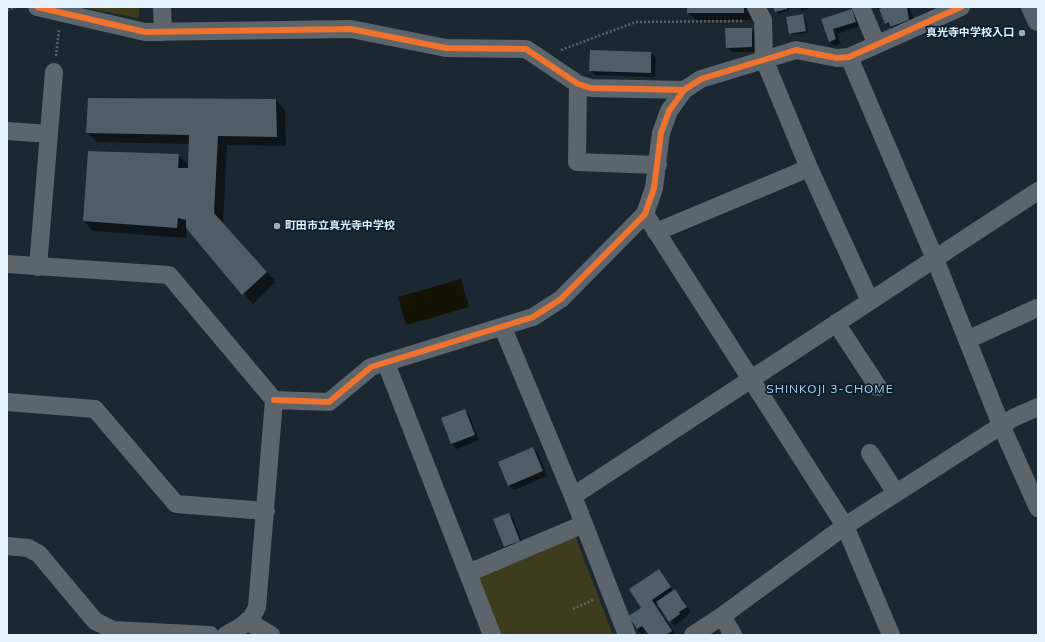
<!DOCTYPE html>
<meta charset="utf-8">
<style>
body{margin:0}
#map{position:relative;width:1045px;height:642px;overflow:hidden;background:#1b2831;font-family:Mulish,sans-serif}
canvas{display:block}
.frame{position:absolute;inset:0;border:8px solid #e4f2fd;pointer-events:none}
</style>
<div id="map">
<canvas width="1045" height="642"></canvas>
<div class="frame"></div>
</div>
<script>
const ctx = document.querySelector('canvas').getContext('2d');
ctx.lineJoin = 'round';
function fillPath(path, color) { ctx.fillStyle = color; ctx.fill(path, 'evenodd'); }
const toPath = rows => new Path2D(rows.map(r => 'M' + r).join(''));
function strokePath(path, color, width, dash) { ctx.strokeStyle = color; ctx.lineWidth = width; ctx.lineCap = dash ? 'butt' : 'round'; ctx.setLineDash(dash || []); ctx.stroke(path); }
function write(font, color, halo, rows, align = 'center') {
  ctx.font = font + ' Mulish,"Noto Sans JP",sans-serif'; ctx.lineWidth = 3.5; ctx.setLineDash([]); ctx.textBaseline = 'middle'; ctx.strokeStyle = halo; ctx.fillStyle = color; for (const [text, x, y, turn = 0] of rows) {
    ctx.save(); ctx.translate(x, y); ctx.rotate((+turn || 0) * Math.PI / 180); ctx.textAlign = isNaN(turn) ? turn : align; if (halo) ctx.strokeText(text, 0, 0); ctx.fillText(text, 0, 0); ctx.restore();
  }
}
const green = toPath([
 [79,7,139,7,139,18],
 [574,533,613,635,499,635,475,575]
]);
const water = toPath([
 [461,279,469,307,406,325,398,297]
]);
const shadow = toPath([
 [688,7,751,7,751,20,696,20,688,13],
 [774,7,788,7,789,11,778,14],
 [799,7,808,7,808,9,802,11],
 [877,7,909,7,914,20,896,32,885,23],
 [851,10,856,15,860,26,837,34,841,44,834,46,829,41,822,19],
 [803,15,805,17,808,33,792,35,790,33],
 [751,29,756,34,756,52,732,52,727,47],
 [591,51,651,53,656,58,655,77,595,75,590,70],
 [276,100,285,110,286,146,227,145,223,223,276,282,253,304,187,228,186,238,93,231,84,221,89,152,178,155,189,166,190,144,97,142,87,133],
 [465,410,469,415,479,440,457,449,452,444,442,419],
 [533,448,538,453,547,476,514,490,509,485],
 [509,514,513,519,524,546,510,552,505,547,494,520],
 [658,570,674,591,675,590,680,595,691,612,675,626,658,604,656,605,676,635,650,635,647,631,642,634,637,629,642,608]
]);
const building = toPath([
 [687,7,744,7,744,13,687,13],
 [773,7,787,7,787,9,775,12],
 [884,7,907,7,909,20,890,27,889,22,885,24,879,9],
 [852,9,856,22,833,29,836,39,829,42,821,19],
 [803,14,806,31,789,34,786,17],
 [725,28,752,28,752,47,726,48],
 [590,50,651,52,651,73,589,71],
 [88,98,276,99,277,137,218,136,214,213,267,272,242,295,186,228,186,220,178,218,177,228,83,221,88,151,179,154,178,168,188,168,189,135,86,133],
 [465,409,475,435,451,444,441,418],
 [533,447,543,471,508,486,498,462],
 [509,513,520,541,504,547,493,519],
 [659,569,671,587,652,600,672,631,666,635,649,635,642,626,637,629,628,616,641,608,629,589],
 [675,589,687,607,679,612,680,614,669,622,656,602]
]);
const path = toPath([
 [7,10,16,7],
 [561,50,636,22,744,21],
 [56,56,59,29],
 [573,609,595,599]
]);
const street = toPath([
 [37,7,145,32,351,29,446,48,526,49,578,84,591,88,684,90],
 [162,7,163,32],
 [756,7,763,20,764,59,809,168,870,301],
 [861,7,876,43],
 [849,57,935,259,1001,425,1038,508],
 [578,84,577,162,658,165],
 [7,131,49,134],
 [645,214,845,526,891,635],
 [656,232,809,168],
 [7,264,169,275,274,400,257,607,251,619,240,627,226,635],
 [38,267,54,72],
 [836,323,878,387],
 [503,328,573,496,627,635],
 [967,340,1037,308],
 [386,363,492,635],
 [274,400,329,402,371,367,533,317,561,299,645,214,654,188,661,133,669,111,684,90,701,79,796,50,837,58,849,57,961,7],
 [7,402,95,409,176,504,266,511],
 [870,453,896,493],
 [573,496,1038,191],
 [7,546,28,548,39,554,95,621,113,630,210,635],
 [468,573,584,524],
 [722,616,733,635],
 [247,621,271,635],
 [693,635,722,616,845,526,1013,418,1038,407]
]);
const secondary = toPath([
 [1032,7,1038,20]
]);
const cycleway = toPath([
 [37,7,145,32,351,29,446,48,526,49,578,84,591,88,684,90],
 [274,400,329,402,371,367,533,317,561,299,645,214,654,188,661,133,669,111,684,90,701,79,796,50,837,58,849,57,961,7]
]);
const markers = [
 [1022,33,4,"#9eabb6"],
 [277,226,4,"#9eabb6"]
];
const poiNames = [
 ["真光寺中学校入口",1014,33],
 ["町田市立真光寺中学校",285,226,"left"]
];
const neighbourhoodNames = [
 ["SHINKOJI 3-CHOME",830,389]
];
fillPath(green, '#3d3d1e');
fillPath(water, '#141204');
fillPath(shadow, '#0007');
fillPath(building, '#4e5d68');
strokePath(path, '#5c646b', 2.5, [2, 2]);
strokePath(street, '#5d656c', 18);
strokePath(secondary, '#545f67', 22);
strokePath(cycleway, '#ef722f', 6);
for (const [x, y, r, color] of markers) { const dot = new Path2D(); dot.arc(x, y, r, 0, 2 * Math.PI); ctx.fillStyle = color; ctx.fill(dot); strokePath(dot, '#091f2f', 1.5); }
write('bold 11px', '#e4f2fd', '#091f2f', poiNames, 'right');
ctx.letterSpacing = '1px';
write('12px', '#b7d2e7', '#091f2f', neighbourhoodNames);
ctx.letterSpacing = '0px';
</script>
